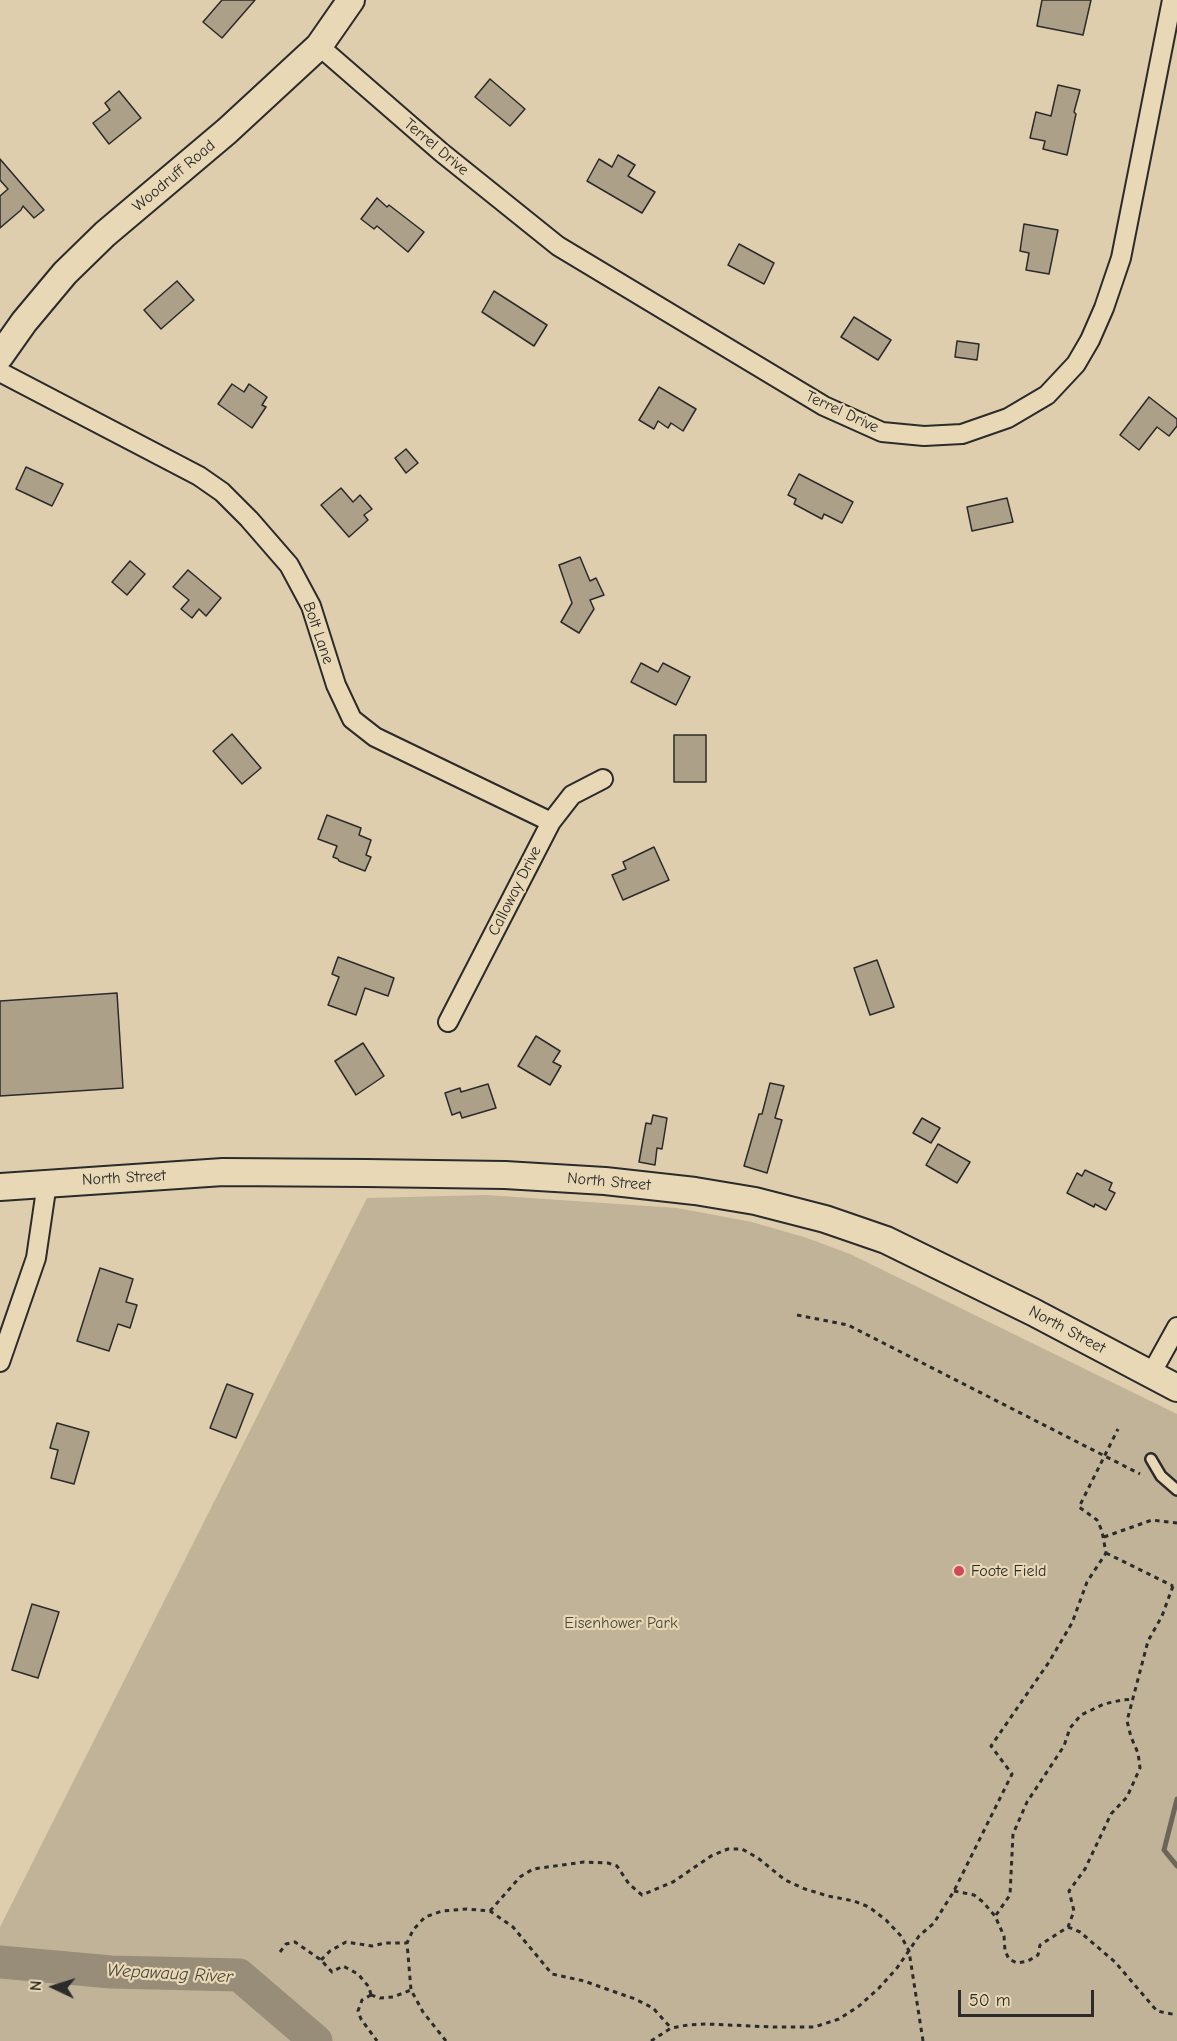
<!DOCTYPE html>
<style>
body{margin:0}
#map{position:relative;width:1177px;height:2041px;overflow:hidden;background:#decead;font-family:"Comic Neue",sans-serif}
canvas{display:block}
.north{position:absolute;left:24px;top:1957px;width:60px;height:60px;-webkit-text-stroke:4px #e9d8b5;paint-order:stroke;rotate:274deg;font-size:16px;font-weight:700;line-height:24px;text-align:center;color:#2b2b2b}
.north::after{content:'';display:block;margin:auto;width:21px;height:27px;background:#2b2b2b;clip-path:polygon(50% 0,100% 100%,50% 72%,0 100%)}
.scale{position:absolute;left:958px;top:1990px;width:136px;height:27px;box-sizing:border-box;border:3px solid #2b2b2b;border-top:0;padding-left:8px;font-size:18px;line-height:21px;white-space:nowrap;color:#2b2b2b;-webkit-text-stroke:4px #e9d8b5;paint-order:stroke}
</style>
<div id="map">
<canvas width="1177" height="2041"></canvas>
<div class="north">N</div>
<div class="scale">50 m</div>
</div>
<script>
const ctx = document.querySelector('canvas').getContext('2d');
ctx.lineJoin = 'round';
function fillPath(path, color) { ctx.fillStyle = color; ctx.fill(path, 'evenodd'); }
const toPath = rows => new Path2D(rows.map(r => 'M' + r).join(''));
function strokePath(path, color, width, dash) { ctx.strokeStyle = color; ctx.lineWidth = width; ctx.lineCap = dash ? 'butt' : 'round'; ctx.setLineDash(dash || []); ctx.stroke(path); }
function write(font, color, halo, rows, align = 'center') {
  ctx.font = font + ' "Comic Neue",sans-serif'; ctx.lineWidth = 4.5; ctx.setLineDash([]); ctx.textBaseline = 'middle'; ctx.strokeStyle = halo; ctx.fillStyle = color; for (const [text, x, y, turn = 0] of rows) {
    ctx.save(); ctx.translate(x, y); ctx.rotate((+turn || 0) * Math.PI / 180); ctx.textAlign = isNaN(turn) ? turn : align; if (halo) ctx.strokeText(text, 0, 0); ctx.fillText(text, 0, 0); ctx.restore();
  }
}
const green = toPath([
 [486,1195,677,1208,752,1222,807,1238,850,1254,1177,1414,1177,2041,0,2041,0,1927,367,1198]
]);
const stream = toPath([
 [1177,1799,1164,1850,1177,1866]
]);
const river = toPath([
 [0,1962,111,1972,239,1975,316,2041]
]);
const building = toPath([
 [222,0,255,0,222,38,203,22,222,0],
 [1042,0,1091,0,1083,35,1037,26,1042,0],
 [490,79,525,109,510,126,475,97,490,79],
 [1058,85,1080,90,1074,112,1076,114,1067,155,1043,149,1045,141,1030,138,1036,112,1051,116,1058,85],
 [119,91,141,118,109,144,93,123,110,110,105,103,119,91],
 [618,155,635,165,628,176,655,192,642,213,587,181,599,159,612,167,618,155],
 [0,159,44,210,34,218,23,206,21,210,0,228,0,196,8,189,0,180,0,159],
 [377,198,387,207,389,205,424,232,408,252,377,226,374,229,361,219,377,198],
 [1024,224,1058,230,1049,274,1026,270,1029,253,1020,251,1024,224],
 [739,244,774,263,764,284,728,265,739,244],
 [177,281,194,300,161,329,144,310,177,281],
 [494,291,547,325,534,346,482,312,494,291],
 [854,317,891,340,878,360,841,337,854,317],
 [957,341,979,344,977,360,955,357,957,341],
 [232,384,244,392,249,384,267,397,262,405,266,407,252,428,218,404,232,384],
 [659,387,696,409,683,431,671,423,668,428,658,421,654,429,639,420,659,387],
 [1149,397,1177,419,1177,426,1169,436,1157,427,1139,450,1120,435,1149,397],
 [406,449,418,463,406,473,395,458,406,449],
 [26,467,63,484,52,506,16,489,26,467],
 [799,474,853,502,842,523,824,514,822,519,794,504,796,499,788,495,799,474],
 [341,488,353,502,360,495,372,509,364,515,368,520,349,537,321,505,341,488],
 [1007,498,1013,522,972,531,967,507,1007,498],
 [580,557,590,581,596,578,604,595,590,600,594,609,579,633,561,622,572,603,559,565,580,557],
 [130,561,145,574,127,595,112,582,130,561],
 [188,570,221,598,206,616,199,609,192,618,181,609,189,600,173,587,188,570],
 [641,663,658,672,663,663,690,677,676,705,631,682,641,663],
 [232,734,261,768,242,784,213,751,232,734],
 [674,735,706,735,706,782,674,782,674,735],
 [327,815,361,828,359,835,371,840,366,855,371,857,365,871,339,861,338,859,333,857,337,846,318,839,327,815],
 [654,847,669,880,623,900,612,875,626,869,623,862,654,847],
 [338,957,394,978,388,996,365,988,356,1015,328,1005,339,977,332,974,338,957],
 [877,960,894,1007,870,1015,854,968,877,960],
 [117,993,123,1088,0,1096,0,1001,117,993],
 [536,1036,560,1051,553,1062,561,1066,550,1085,518,1066,536,1036],
 [363,1043,384,1076,356,1095,335,1061,363,1043],
 [770,1083,784,1086,775,1118,782,1120,767,1173,744,1166,759,1114,762,1114,770,1083],
 [488,1084,496,1108,462,1118,460,1112,452,1115,445,1093,460,1088,461,1092,488,1084],
 [653,1115,667,1118,662,1149,657,1148,655,1165,639,1162,646,1123,651,1124,653,1115],
 [922,1118,940,1128,931,1143,913,1133,922,1118],
 [938,1144,970,1162,957,1183,926,1165,938,1144],
 [1085,1170,1112,1183,1109,1190,1115,1193,1106,1210,1095,1204,1094,1207,1067,1193,1077,1173,1082,1176,1085,1170],
 [100,1268,133,1279,126,1302,137,1305,130,1328,118,1324,109,1351,77,1341,100,1268],
 [227,1384,253,1394,236,1438,210,1428,227,1384],
 [57,1423,89,1432,74,1484,51,1478,58,1450,50,1448,57,1423],
 [32,1604,59,1612,38,1678,12,1670,32,1604]
]);
const path = toPath([
 [797,1315,848,1325,1140,1474],
 [1104,1537,1152,1520,1177,1523],
 [1106,1553,1173,1586],
 [954,1891,974,1895,983,1902,995,1916,1004,1936,1005,1951,1009,1959,1017,1963,1028,1961,1038,1955,1040,1945,1068,1927,1074,1911,1069,1891,1085,1869,1111,1814,1127,1797,1140,1768,1138,1753,1131,1737,1127,1721,1148,1641,1162,1616,1173,1586,1177,1585],
 [490,1911,520,1877,533,1869,584,1862,608,1863,617,1866,629,1884,642,1895,673,1882,711,1856,728,1849,742,1849,758,1858,785,1880,805,1889,828,1896,854,1901,869,1907,886,1920,901,1936,909,1951,923,2041],
 [996,1915,1010,1895,1013,1834,1027,1802,1064,1746,1070,1728,1081,1715,1104,1704,1122,1700,1134,1699],
 [1068,1927,1080,1932,1115,1962,1157,2011,1177,2015],
 [280,1952,286,1944,295,1942,321,1960,332,1972,343,1966,358,1974,369,1987,371,1995],
 [321,1960,330,1951,346,1942,372,1946,385,1943,407,1943],
 [371,1995,362,2000,358,2011,361,2019,377,2041],
 [371,1995,380,1998,393,1997,411,1990],
 [446,2041,423,2012,411,1990,407,1943,413,1930,425,1917,442,1911,467,1909,490,1911,513,1927,552,1974,584,1981,635,1999,653,2008,671,2028],
 [651,2041,671,2028,688,2025,707,2024,773,2027,814,2027,839,2019,859,2006,879,1988,897,1968,919,1936,934,1923,954,1891,1012,1774,991,1746,1049,1662,1072,1623,1087,1582,1106,1553,1102,1531,1097,1520,1079,1507,1118,1429]
]);
const lane = toPath([
 [1151,1459,1161,1476,1177,1490]
]);
const street = toPath([
 [319,46,441,152,558,246,824,406,882,432,924,436,962,434,1008,418,1047,395,1076,364,1090,340,1104,308,1121,258,1172,0],
 [0,372,199,476,222,492,249,519,289,565,311,606,336,685,352,719,375,737,551,822],
 [448,1022,551,822,572,795,603,779],
 [0,1362,36,1258,47,1183],
 [1151,1374,1177,1327]
]);
const secondary = toPath([
 [0,356,24,322,65,273,105,234,227,131,319,46,351,0],
 [0,1187,223,1172,366,1173,505,1175,605,1181,695,1191,755,1201,825,1219,886,1240,1033,1312,1177,1388]
]);
const markers = [
 [959,1571,6,"#d1495b"]
];
const streetNames = [
 ["Terrel Drive",436,147,40],
 ["Woodruff Road",174,176,-40],
 ["Terrel Drive",842,412,25],
 ["Bolt Lane",318,633,71],
 ["Calloway Drive",515,891,-63],
 ["North Street",124,1178,-3],
 ["North Street",609,1182,5],
 ["North Street",1067,1330,28]
];
const poiNames = [
 ["Foote Field",971,1571]
];
const parkNames = [
 ["Eisenhower Park",621,1623]
];
const waterNames = [
 ["Wepawaug River",170,1974,3]
];
fillPath(green, '#c0b397');
strokePath(stream, '#6c665a', 5);
strokePath(river, '#978d79', 33);
fillPath(building, '#aca088');
strokePath(building, '#2b2b2b', 1.5);
strokePath(lane, '#2b2b2b', 14);
strokePath(street, '#2b2b2b', 22);
strokePath(secondary, '#2b2b2b', 30);
strokePath(path, '#2b2b2b', 3, [4.5, 4.5]);
strokePath(lane, '#e9d8b5', 9);
strokePath(street, '#e9d8b5', 18);
strokePath(secondary, '#e9d8b5', 26);
for (const [x, y, r, color] of markers) { const dot = new Path2D(); dot.arc(x, y, r, 0, 2 * Math.PI); ctx.fillStyle = color; ctx.fill(dot); strokePath(dot, '#e9d8b5', 2); }
write('16px', '#2b2b2b', '#e9d8b5', streetNames);
write('16px', '#2b2b2b', '#e9d8b5', poiNames, 'left');
write('16px', '#494641', '#e9d8b5', parkNames);
write('italic 18px', '#46443e', '#e9d8b5', waterNames);
</script>
